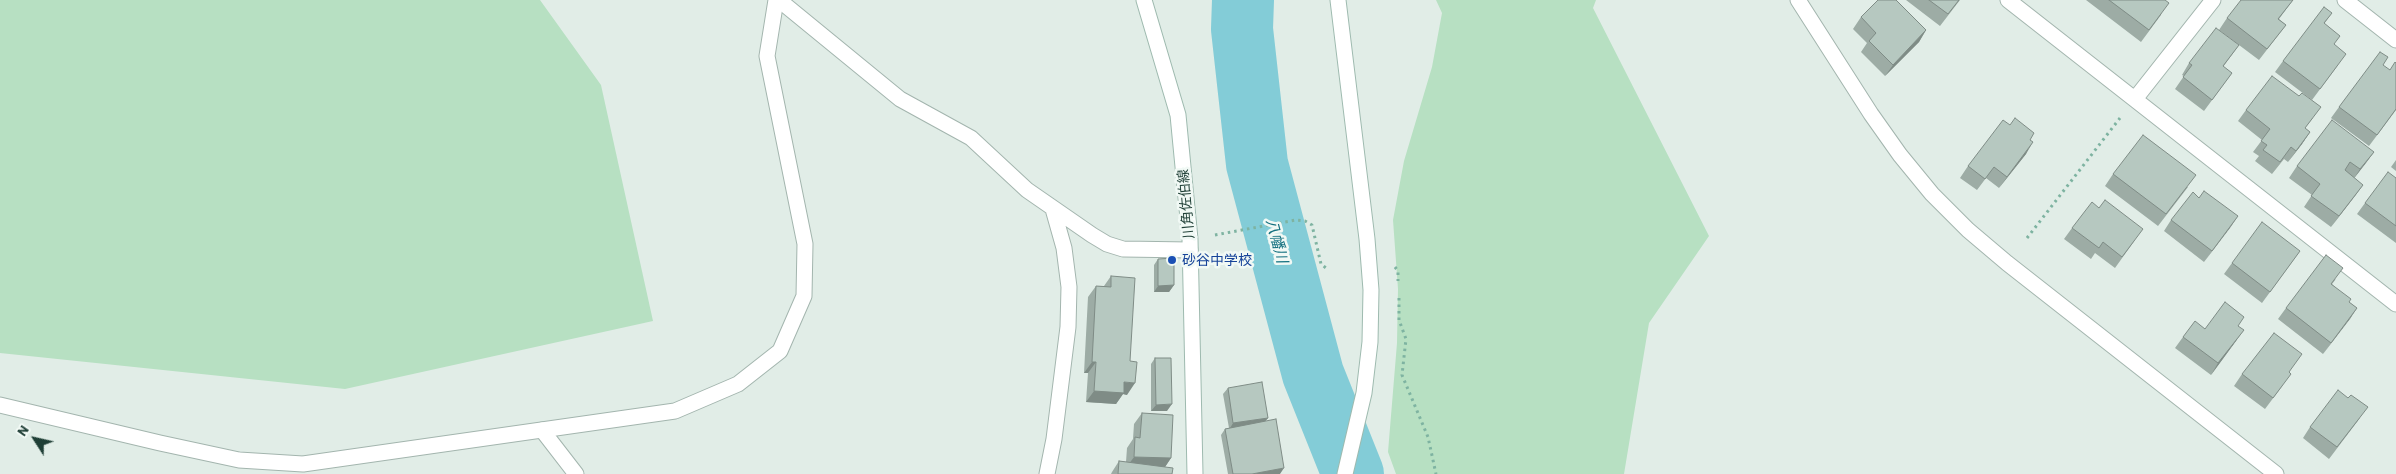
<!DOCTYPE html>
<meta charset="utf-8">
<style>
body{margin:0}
#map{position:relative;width:2396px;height:474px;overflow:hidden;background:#e1ede7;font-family:Barlow,sans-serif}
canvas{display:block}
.north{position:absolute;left:10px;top:414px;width:50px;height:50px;-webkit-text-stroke:4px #f1f9f5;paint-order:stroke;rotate:305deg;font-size:14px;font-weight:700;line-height:20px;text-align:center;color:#1f3f36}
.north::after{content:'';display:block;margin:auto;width:18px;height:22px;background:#1f3f36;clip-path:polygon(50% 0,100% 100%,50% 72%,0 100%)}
</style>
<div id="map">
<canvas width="2396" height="474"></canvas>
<div class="north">N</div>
</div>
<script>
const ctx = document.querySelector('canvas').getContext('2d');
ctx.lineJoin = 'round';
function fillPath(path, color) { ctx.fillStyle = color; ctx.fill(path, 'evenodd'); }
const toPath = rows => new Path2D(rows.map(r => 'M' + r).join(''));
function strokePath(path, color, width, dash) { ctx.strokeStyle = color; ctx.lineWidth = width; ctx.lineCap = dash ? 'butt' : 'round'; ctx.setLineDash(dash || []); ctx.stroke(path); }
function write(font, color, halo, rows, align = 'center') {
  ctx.font = font + ' Barlow,"Noto Sans JP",sans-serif'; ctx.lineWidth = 5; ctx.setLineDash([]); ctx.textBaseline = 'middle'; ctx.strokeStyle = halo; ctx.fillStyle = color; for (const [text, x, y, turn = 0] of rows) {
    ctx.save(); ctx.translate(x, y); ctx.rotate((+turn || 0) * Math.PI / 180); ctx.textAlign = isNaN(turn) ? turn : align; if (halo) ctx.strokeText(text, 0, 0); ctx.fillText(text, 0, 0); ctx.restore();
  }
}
const green = toPath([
 [0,0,540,0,601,85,653,321,345,389,0,353],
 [1436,0,1596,0,1593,8,1709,236,1649,323,1624,474,1396,474,1388,452,1397,343,1398,289,1393,220,1404,161,1432,67,1442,13]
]);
const river = toPath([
 [1243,0,1242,29,1257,164,1313,374,1353,474]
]);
const path = toPath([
 [1215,235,1296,220,1305,221,1312,225,1321,264,1326,268],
 [2027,238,2120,118],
 [1395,267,1398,271,1398,281],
 [1399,298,1399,320,1406,339,1402,375,1428,437,1436,474]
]);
const minor = toPath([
 [779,0,900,99,971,138,1027,190,1092,235,1107,244,1123,249,1190,250],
 [1798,0,1871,114,1900,155,1932,194,1968,230,2007,263,2276,474],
 [2008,0,2396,304],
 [2345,0,2396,40],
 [2135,99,2213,0],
 [542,430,576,474],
 [1047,474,1054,439,1068,327,1069,287,1064,248,1053,209]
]);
const tertiary = toPath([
 [0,405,160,443,239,460,303,464,675,411,738,384,780,351,804,296,805,244,767,56,776,0]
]);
const secondary = toPath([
 [1144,0,1178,115,1190,239,1195,474],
 [1338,0,1367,239,1371,290,1370,342,1364,393,1345,474]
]);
const wall = toPath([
 [1906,0,1960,0,1940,26],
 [2086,0,2165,0,2161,15,2141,42],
 [2293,0,2279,19,2286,25,2259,60,2219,30,2227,18],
 [2332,13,2324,24,2334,45,2338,65,2312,100,2275,72,2283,61],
 [1861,17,1926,30,1919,42,1885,76,1861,52,1867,43,1853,29],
 [2239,45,2223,67,2232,73,2204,111,2175,89,2184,76,2182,75,2189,63],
 [2383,65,2396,110,2369,146,2331,118,2339,107],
 [2246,110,2313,118,2305,128,2310,132,2302,144,2288,162,2284,159,2272,174,2255,161,2259,156,2253,152,2262,140,2238,121],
 [2030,140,2026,154,1999,188,1986,178,1977,190,1960,178,1968,166],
 [2374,152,2354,178,2363,185,2331,227,2304,207,2312,195,2289,178,2297,166],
 [2396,160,2396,171,2391,167],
 [2113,174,2188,187,2158,226,2105,186],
 [2396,178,2396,243,2357,214,2365,203],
 [2199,198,2238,216,2204,262,2164,231,2171,220],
 [2072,228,2135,240,2115,268,2095,253,2091,259,2064,239],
 [2300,251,2262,303,2224,274,2232,263],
 [1158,259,1174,285,1169,292,1154,292,1154,265],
 [1111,276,1127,395,1123,394,1116,404,1086,402,1088,373,1084,373,1088,297,1096,286,1104,286],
 [2336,279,2332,284,2349,302,2357,308,2323,354,2278,319,2286,308],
 [2238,326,2236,341,2211,375,2175,348,2183,337,2205,329],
 [1155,358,1167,411,1151,411,1151,364],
 [2242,374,2283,385,2265,409,2234,386],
 [1228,388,1268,418,1265,421,1280,474,1228,474,1221,435,1225,429,1229,428,1223,394],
 [1142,413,1171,458,1165,467,1172,474,1111,474,1112,472,1119,461,1126,462,1127,448,1133,439,1134,424],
 [2360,418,2329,459,2303,438,2310,427]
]);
const shadedWall = toPath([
 [1926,30,1919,42,1885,76,1893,65],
 [2310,132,2302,144,2288,162,2296,151],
 [2033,142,2026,154,1999,188,2007,177],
 [2374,152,2366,163,2352,181,2360,169],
 [2363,185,2355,196,2331,227,2339,216],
 [2238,216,2230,228,2204,262,2212,251],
 [1174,285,1169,292,1154,292,1158,286],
 [2357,308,2350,319,2323,354,2331,343],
 [2244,330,2236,341,2211,375,2218,363],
 [1092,362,1096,362,1088,373,1084,373],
 [1124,382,1135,383,1127,395,1123,394,1116,404,1086,402,1094,391],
 [1172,404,1167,411,1151,411,1156,405],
 [1268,418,1263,424,1229,430,1233,423],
 [1134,457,1171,458,1163,470,1126,468],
 [1284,468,1280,474,1252,474]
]);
const building = toPath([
 [1878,0,1896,0,1926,30,1893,65,1869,41,1876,33,1861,17,1878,0],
 [1929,0,1959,0,1948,14,1929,0],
 [2109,0,2165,0,2169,3,2149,30,2109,0],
 [2241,0,2293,0,2278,19,2286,25,2267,49,2227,18,2241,0],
 [2324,7,2332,13,2324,23,2340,36,2334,44,2346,54,2320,89,2283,61,2324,7],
 [2216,28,2239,45,2223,66,2232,73,2212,100,2183,77,2192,65,2189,63,2216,28],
 [2380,52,2388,57,2383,65,2390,70,2395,62,2396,63,2396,109,2377,135,2339,107,2380,52],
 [2272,76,2299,96,2302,93,2321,107,2305,128,2310,132,2296,151,2291,147,2280,162,2263,150,2267,145,2261,141,2270,129,2246,110,2272,76],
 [2015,118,2034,133,2030,140,2033,142,2007,177,1994,167,1985,179,1968,166,2003,120,2010,125,2015,118],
 [2332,120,2374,152,2360,169,2350,162,2345,170,2363,185,2339,216,2311,196,2320,184,2297,166,2332,120],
 [2143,135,2196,175,2166,214,2113,174,2143,135],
 [2388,172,2396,178,2396,226,2365,203,2388,172],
 [2204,191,2238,216,2212,251,2171,220,2193,192,2199,198,2204,191],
 [2105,200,2143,229,2122,257,2103,242,2099,248,2072,228,2092,202,2099,208,2105,200],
 [2262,222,2300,251,2270,292,2232,263,2262,222],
 [2326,255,2343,268,2331,284,2351,299,2349,302,2357,308,2331,343,2286,308,2326,255],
 [1174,258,1174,285,1158,286,1158,259,1174,258],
 [1111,276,1135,278,1130,361,1137,362,1135,383,1124,382,1124,393,1094,391,1096,362,1092,362,1096,286,1111,287,1111,276],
 [2225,302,2244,317,2238,326,2244,330,2218,363,2183,337,2195,321,2205,329,2225,302],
 [2274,333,2302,354,2289,372,2291,374,2273,398,2242,374,2274,333],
 [1155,358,1171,358,1172,404,1156,405,1155,358],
 [1262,382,1268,418,1233,423,1228,388,1262,382],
 [2338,390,2348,398,2351,395,2368,407,2337,447,2310,427,2338,390],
 [1142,413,1173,415,1171,458,1134,457,1135,437,1140,438,1142,413],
 [1276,419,1284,468,1252,474,1233,474,1225,429,1276,419],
 [1119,461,1173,468,1172,474,1118,474,1119,461]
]);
const markers = [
 [1172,260,5,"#1a4fb4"]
];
const streetNames = [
 ["川角佐伯線",1186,204,-95]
];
const transitNames = [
 ["砂谷中学校",1182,260]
];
const waterNames = [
 ["八幡川",1277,241,75]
];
fillPath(green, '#b7e0c2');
strokePath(river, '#83ccd7', 62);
strokePath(minor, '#a3b5ae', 17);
strokePath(tertiary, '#a3b5ae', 17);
strokePath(secondary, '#9ebaaf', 17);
strokePath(path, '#7eb3a1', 3, [2.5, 4]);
strokePath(minor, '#fff', 15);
strokePath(tertiary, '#fff', 15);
strokePath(secondary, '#fff', 15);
fillPath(wall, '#9daca5');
fillPath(shadedWall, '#7f8c86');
fillPath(building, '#b6c8c0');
strokePath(building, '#7f8c86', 1);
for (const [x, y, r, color] of markers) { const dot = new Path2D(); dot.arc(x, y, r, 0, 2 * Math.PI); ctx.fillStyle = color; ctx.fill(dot); strokePath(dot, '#f1f9f5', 2); }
write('14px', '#1f3f36', '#f1f9f5', streetNames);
write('14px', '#164399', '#f1f9f5', transitNames, 'left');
write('italic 15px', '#147180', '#f1f9f5', waterNames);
</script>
